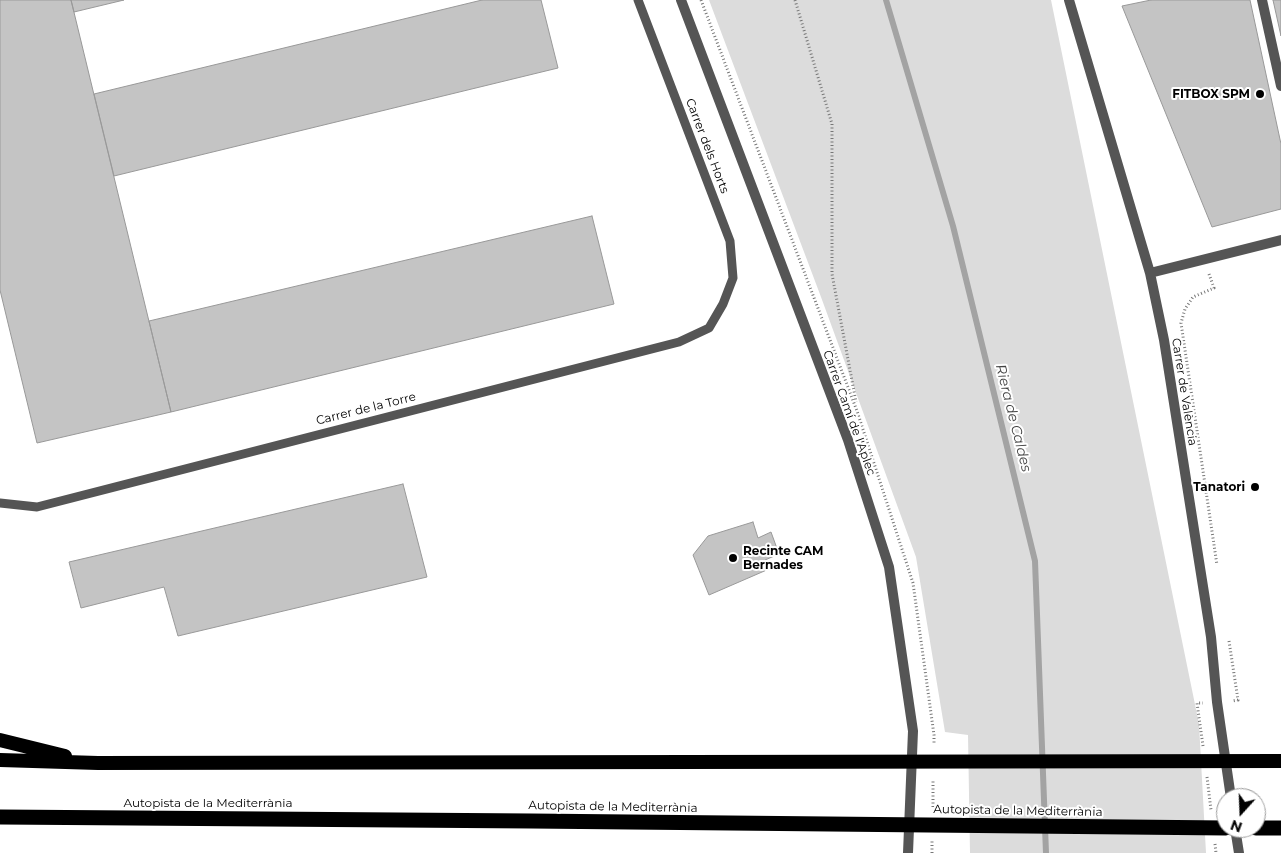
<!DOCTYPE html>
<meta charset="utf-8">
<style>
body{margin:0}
#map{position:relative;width:1281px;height:853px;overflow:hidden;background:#fff;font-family:Montserrat,sans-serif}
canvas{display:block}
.north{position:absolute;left:1216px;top:788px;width:50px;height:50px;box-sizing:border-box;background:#fff;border:1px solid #999;border-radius:50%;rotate:200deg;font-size:14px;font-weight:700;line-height:20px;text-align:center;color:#000}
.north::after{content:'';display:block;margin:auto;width:18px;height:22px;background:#000;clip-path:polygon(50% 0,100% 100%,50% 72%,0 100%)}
</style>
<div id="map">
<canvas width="1281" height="853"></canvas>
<div class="north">N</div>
</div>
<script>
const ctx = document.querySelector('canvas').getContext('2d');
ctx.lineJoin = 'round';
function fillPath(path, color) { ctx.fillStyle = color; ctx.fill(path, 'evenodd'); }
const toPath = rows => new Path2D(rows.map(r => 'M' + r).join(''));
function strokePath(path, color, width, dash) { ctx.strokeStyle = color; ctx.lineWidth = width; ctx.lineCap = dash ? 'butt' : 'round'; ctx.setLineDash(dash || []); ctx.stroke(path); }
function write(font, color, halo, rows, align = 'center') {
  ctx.font = font + ' Montserrat,sans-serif'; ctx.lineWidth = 4; ctx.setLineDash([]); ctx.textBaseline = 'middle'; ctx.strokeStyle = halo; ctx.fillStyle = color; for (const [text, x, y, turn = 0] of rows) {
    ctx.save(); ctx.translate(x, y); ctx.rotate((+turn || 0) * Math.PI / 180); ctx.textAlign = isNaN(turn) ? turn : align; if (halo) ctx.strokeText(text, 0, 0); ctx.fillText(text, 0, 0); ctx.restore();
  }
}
const green = toPath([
 [709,0,1051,0,1199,724,1206,853,970,853,968,735,945,732,916,557,821,297]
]);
const stream = toPath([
 [886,0,953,226,1035,561,1046,853]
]);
const building = toPath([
 [0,0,71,0,171,412,37,443,0,290,0,0],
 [71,0,124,0,74,12,71,0],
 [482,0,541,0,558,68,114,176,94,94,482,0],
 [1151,0,1250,0,1281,144,1281,209,1212,227,1122,6,1151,0],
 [1273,0,1281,0,1281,36,1273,0],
 [592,216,614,304,171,412,149,321,592,216],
 [403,484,427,577,178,636,164,587,81,608,69,562,403,484],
 [753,522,758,538,771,532,779,554,765,560,769,569,709,595,693,555,708,536,753,522]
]);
const path = toPath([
 [701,0,857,411,913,583,934,735,934,745],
 [795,0,832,124,832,274,856,402],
 [1209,274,1214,288,1193,297,1185,309,1181,323,1217,565],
 [1229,641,1238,700,1232,701],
 [1203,746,1197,703,1203,703],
 [1207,777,1211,810],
 [933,807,933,779],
 [1215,844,1216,853],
 [932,853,932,841]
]);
const service = toPath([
 [0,503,37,507,679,342,709,328,723,304,733,278,730,241,638,0]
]);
const minor = toPath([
 [681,0,848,440,889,567,913,731,908,853],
 [1069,0,1150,273,1164,340,1211,637,1217,702,1231,798],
 [1262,0,1281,86],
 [1150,273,1281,240],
 [1235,828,1239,853]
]);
const trunk = toPath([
 [0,740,65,756],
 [0,760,98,763,1281,761]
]);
const motorway = toPath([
 [0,817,531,821,1226,828],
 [1256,828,1281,828]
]);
const markers = [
 [1260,94,5,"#000"],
 [1255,487,5,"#000"],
 [733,558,5,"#000"]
];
const poiNames = [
 ["FITBOX SPM",1250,94],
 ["Tanatori",1245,487],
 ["Recinte CAM",743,551,"left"],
 ["Bernades",743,565,"left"]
];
const streetNames = [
 ["Carrer dels Horts",707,146,69],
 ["Carrer de València",1184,392,81],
 ["Carrer de la Torre",366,409,-14],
 ["Carrer Camí de l'Aplec",849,413,70],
 ["Autopista de la Mediterrània",208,803],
 ["Autopista de la Mediterrània",613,807,1],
 ["Autopista de la Mediterrània",1018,811,1]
];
const waterNames = [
 ["Riera de Caldes",1013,418,76]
];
fillPath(green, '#dcdcdc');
strokePath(stream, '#a3a3a3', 6);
fillPath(building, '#c4c4c4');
strokePath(building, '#999', 1);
strokePath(path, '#777', 3, [1, 2.5]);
strokePath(service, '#555', 9);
strokePath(minor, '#555', 10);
strokePath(trunk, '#000', 14);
strokePath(motorway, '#000', 15);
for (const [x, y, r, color] of markers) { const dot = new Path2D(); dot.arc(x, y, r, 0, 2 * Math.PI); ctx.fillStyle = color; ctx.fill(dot); strokePath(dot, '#fff', 2); }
write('bold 12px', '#000', '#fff', poiNames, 'right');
write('12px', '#000', '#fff', streetNames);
write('italic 14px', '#444', '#fff', waterNames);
</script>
